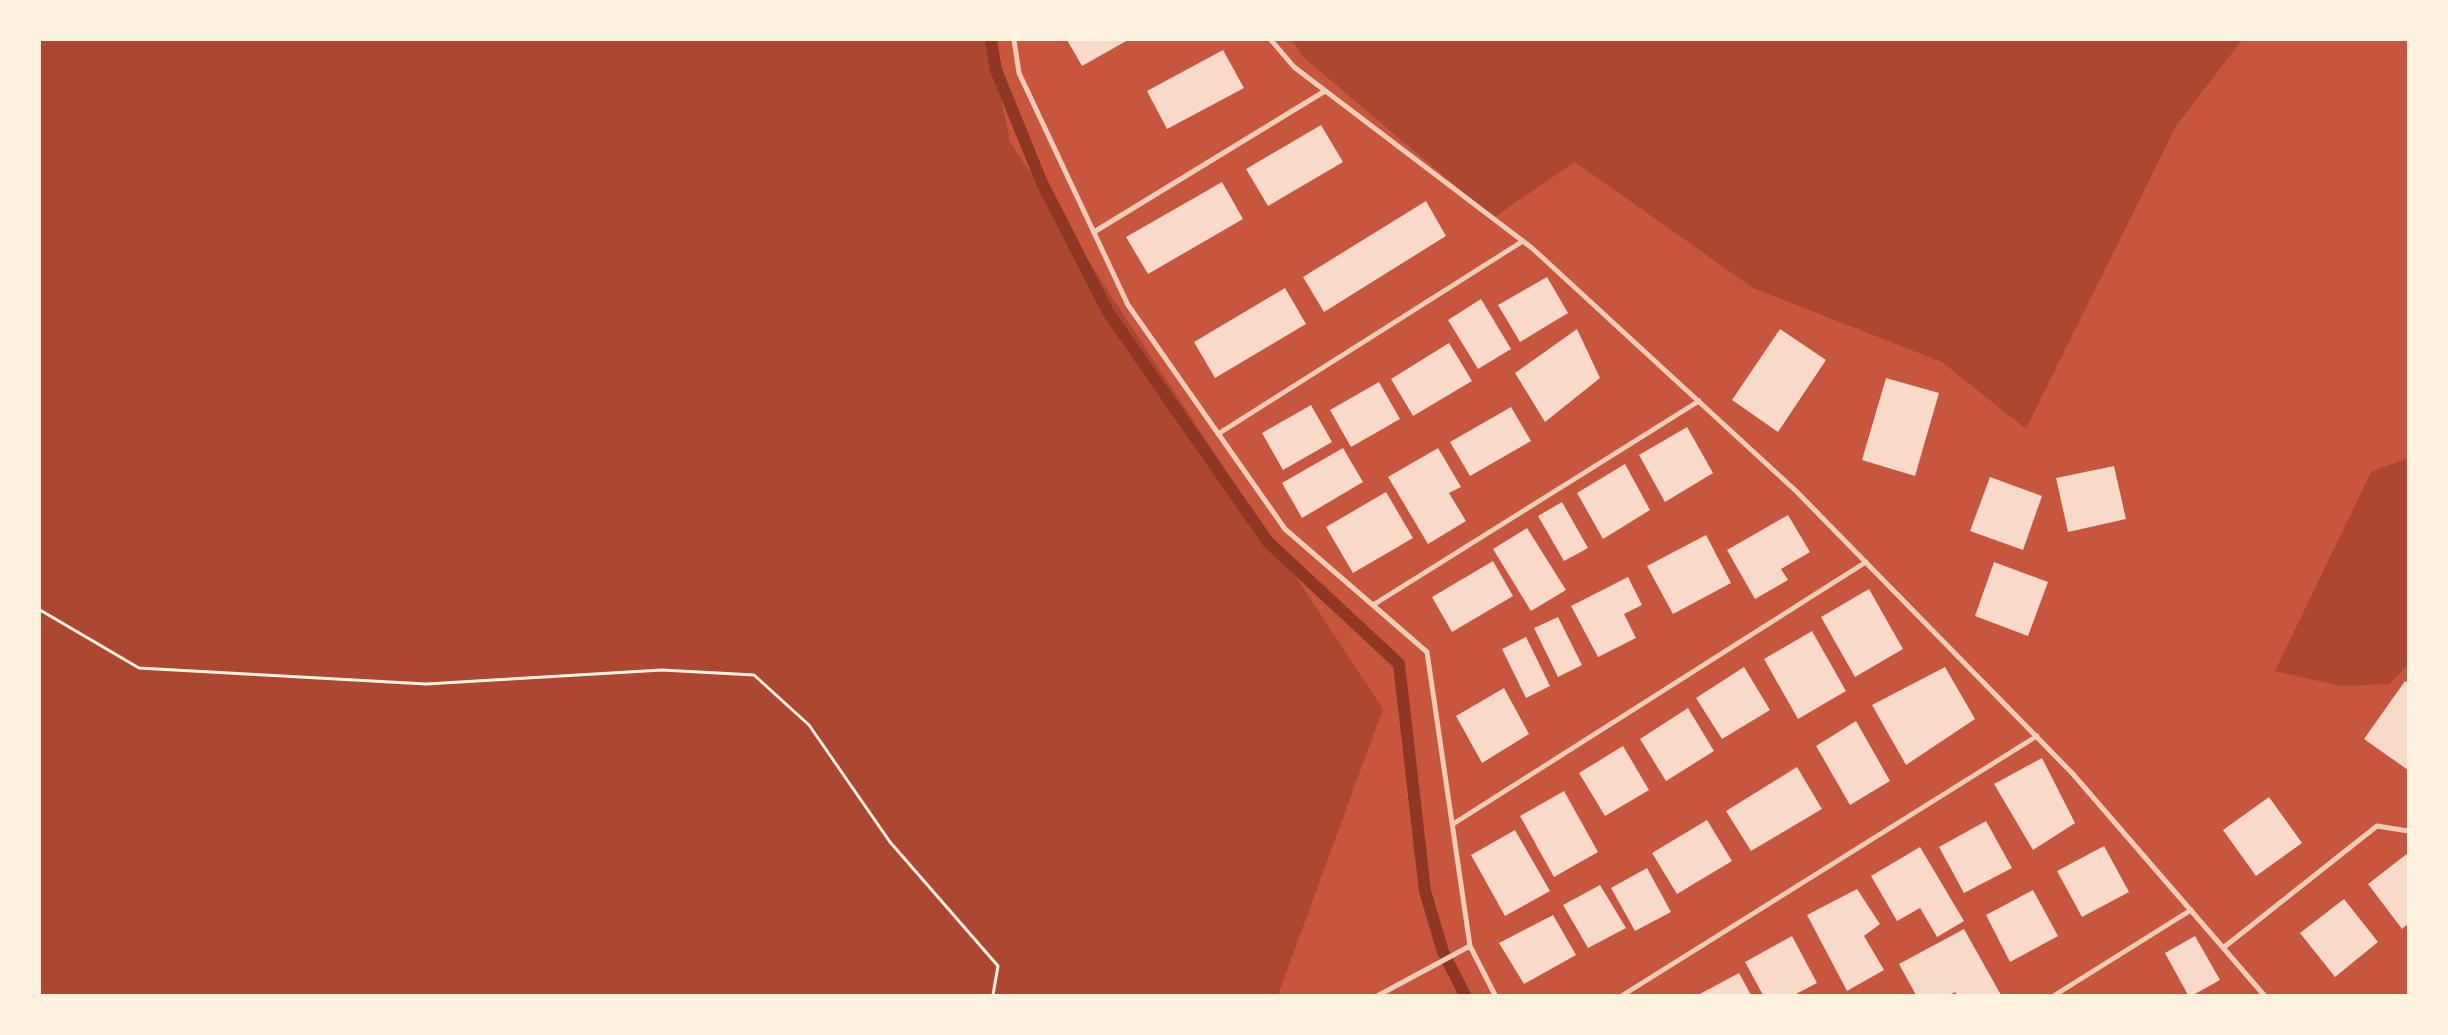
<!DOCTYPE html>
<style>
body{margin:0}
#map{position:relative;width:2448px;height:1035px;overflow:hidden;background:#c8553d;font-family:Helvetica,sans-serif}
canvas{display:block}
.frame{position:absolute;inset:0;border:41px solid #fff3e0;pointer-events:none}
</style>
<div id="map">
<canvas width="2448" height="1035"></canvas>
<div class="frame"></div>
</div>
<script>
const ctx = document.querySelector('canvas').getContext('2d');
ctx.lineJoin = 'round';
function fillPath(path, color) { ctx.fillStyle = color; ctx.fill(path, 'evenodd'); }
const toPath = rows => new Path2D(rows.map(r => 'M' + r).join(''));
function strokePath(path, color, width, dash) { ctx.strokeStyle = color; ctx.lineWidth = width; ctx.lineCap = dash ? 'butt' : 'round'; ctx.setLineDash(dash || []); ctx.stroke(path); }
const green = toPath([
 [40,40,989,40,1010,142,1383,709,1278,995,40,995],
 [1292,40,2242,40,2176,126,2026,429,1942,362,1753,288,1575,162,1493,218,1302,56],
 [2408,458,2408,665,2389,684,2340,686,2275,671,2371,472]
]);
const stream = toPath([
 [991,40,996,70,1042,183,1108,312,1268,542,1399,664,1425,891,1443,952,1465,995]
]);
const building = toPath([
 [1067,40,1128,40,1082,66],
 [1223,50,1244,88,1167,129,1147,91],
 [1321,125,1343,162,1268,206,1246,169],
 [1222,182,1243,219,1148,274,1126,237],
 [1426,201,1446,236,1324,312,1303,277],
 [1547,277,1568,313,1520,342,1498,305],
 [1285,288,1306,324,1215,378,1194,342],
 [1481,299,1511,349,1478,369,1448,320],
 [1577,329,1600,378,1545,422,1515,373],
 [1780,329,1826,360,1778,432,1732,400],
 [1449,343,1472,381,1413,416,1391,379],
 [1886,378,1939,393,1915,476,1862,460],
 [1379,382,1400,419,1351,447,1330,410],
 [1311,405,1332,442,1283,470,1262,433],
 [1511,407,1531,441,1470,476,1450,442],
 [1687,427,1713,473,1665,502,1639,455],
 [1343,448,1363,482,1302,518,1282,483],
 [1438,448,1461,487,1449,493,1466,521,1428,544,1388,477],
 [1625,464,1650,510,1603,539,1577,493],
 [2114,466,2126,519,2068,532,2056,478],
 [1990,477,2042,496,2023,550,1970,531],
 [1386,492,1413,538,1353,573,1326,527],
 [1562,502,1588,548,1564,561,1538,516],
 [1788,515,1810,552,1781,569,1788,580,1755,599,1727,550],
 [1527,528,1566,590,1531,611,1493,549],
 [1706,535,1731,583,1673,614,1647,566],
 [1493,561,1513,596,1452,632,1432,597],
 [1994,562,2048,582,2028,636,1975,616],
 [1628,577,1642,605,1624,614,1636,638,1598,657,1571,606],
 [1869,589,1903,649,1855,677,1821,617],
 [1558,617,1582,665,1558,677,1534,628],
 [1812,631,1846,691,1798,719,1764,659],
 [1526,637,1550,686,1526,698,1502,649],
 [1744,667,1770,710,1722,739,1696,698],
 [1945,667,1975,719,1906,765,1872,705],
 [2405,681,2408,683,2408,770,2364,739],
 [1504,688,1529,734,1482,763,1456,716],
 [1688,708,1714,751,1666,781,1640,739],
 [1856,721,1890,781,1850,805,1816,746],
 [1623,746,1649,790,1605,816,1579,773],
 [2042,758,2075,823,2033,850,1994,784],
 [1797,767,1822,809,1751,851,1726,811],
 [1564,791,1598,852,1554,877,1520,816],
 [2269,797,2302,843,2256,876,2223,830],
 [1707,820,1732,861,1677,894,1652,853],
 [1986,821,2012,868,1964,893,1939,847],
 [1515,830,1550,891,1505,916,1471,855],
 [2104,846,2129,892,2082,917,2057,871],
 [1920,847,1964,921,1937,937,1920,908,1897,921,1871,876],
 [2408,853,2408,924,2402,929,2368,884],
 [1647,868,1671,912,1635,931,1611,888],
 [1600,885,1626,928,1588,948,1563,905],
 [1857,889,1880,924,1864,936,1884,970,1847,991,1807,915],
 [2033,890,2058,936,2010,962,1986,915],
 [2344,899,2378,942,2335,977,2300,933],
 [1553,915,1576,955,1524,984,1499,943],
 [1964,929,2001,995,1957,995,1955,992,1950,995,1916,995,1899,964],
 [1792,936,1817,983,1794,995,1763,995,1745,962],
 [2195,936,2220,980,2193,995,2188,995,2165,953],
 [1739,973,1751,995,1698,995]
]);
const path = toPath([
 [40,610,139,668,426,684,662,670,754,675,809,725,890,842,998,966,993,995]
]);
const minor = toPath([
 [1014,40,1019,73,1128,305,1285,529,1427,652,1470,946,1495,995],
 [1271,40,1294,67,1532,248,1796,491,2072,773,2264,995],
 [1094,232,1325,91],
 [1218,434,1523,241],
 [1373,605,1699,401],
 [1453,824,1866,562],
 [2223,948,2377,826,2408,831],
 [1379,995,1470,946],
 [1623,995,2037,736],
 [2055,995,2191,910]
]);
fillPath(green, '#ae4732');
strokePath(stream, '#8f3625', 12);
fillPath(building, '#f7dbc8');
strokePath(path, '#fff3e0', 3);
strokePath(minor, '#f1ccb7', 5);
</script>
